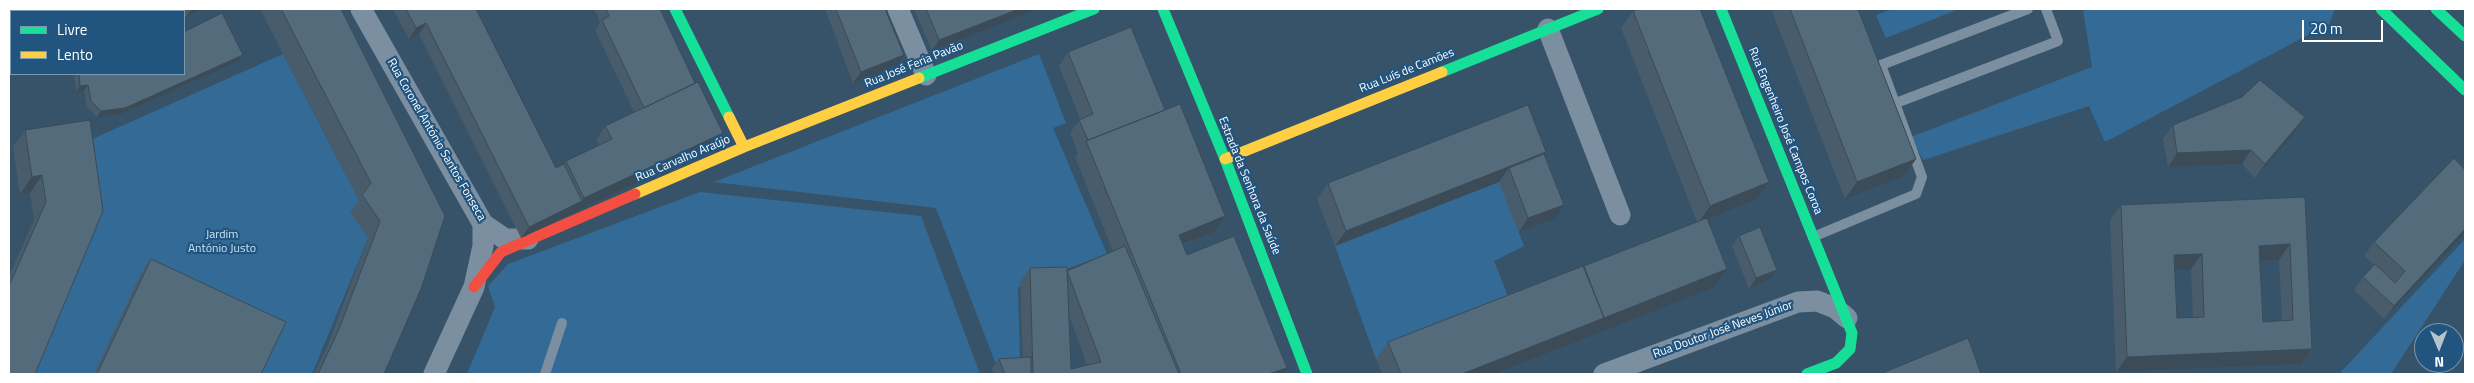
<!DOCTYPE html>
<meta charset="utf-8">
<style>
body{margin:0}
#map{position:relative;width:2474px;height:383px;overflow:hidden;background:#375369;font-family:"Titillium Web",sans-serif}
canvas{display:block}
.frame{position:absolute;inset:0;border:10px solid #fff;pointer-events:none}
.legend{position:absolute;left:10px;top:10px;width:175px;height:65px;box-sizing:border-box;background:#21557f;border:1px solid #7a99b2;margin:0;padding:6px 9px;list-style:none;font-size:15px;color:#fff}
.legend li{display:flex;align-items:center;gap:10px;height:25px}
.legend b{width:25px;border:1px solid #7a99b2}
.north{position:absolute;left:2414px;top:323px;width:50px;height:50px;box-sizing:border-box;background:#21557f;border:1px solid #7a99b2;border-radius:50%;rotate:179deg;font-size:14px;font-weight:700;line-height:20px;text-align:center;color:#fff}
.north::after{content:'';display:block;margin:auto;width:18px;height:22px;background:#b9c3ca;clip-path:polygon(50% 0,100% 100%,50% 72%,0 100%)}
.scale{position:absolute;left:2302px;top:20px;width:81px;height:22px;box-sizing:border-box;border:2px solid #fff;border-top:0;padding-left:6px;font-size:15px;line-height:18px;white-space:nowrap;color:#fff;-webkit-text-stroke:4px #21557f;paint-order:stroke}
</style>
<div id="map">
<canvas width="2474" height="383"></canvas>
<div class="frame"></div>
<ul class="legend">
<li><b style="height:6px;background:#16e098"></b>Livre</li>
<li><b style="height:6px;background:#ffcf43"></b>Lento</li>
</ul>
<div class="north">N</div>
<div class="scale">20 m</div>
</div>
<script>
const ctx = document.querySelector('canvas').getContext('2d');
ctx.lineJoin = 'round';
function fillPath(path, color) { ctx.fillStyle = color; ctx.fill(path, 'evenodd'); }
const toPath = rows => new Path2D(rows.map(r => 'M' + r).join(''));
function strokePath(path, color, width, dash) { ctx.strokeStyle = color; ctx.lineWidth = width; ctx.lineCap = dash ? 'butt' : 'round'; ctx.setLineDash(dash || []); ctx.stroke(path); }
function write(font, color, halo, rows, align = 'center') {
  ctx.font = font + ' "Titillium Web",sans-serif'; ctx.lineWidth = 4.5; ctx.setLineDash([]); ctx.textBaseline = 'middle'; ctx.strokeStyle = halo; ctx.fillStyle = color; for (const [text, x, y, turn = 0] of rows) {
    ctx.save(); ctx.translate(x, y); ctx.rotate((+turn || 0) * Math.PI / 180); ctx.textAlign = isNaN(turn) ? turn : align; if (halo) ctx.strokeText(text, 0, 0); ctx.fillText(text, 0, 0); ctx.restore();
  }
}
const green = toPath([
 [1893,9,1959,9,1886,38,1876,15],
 [2083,9,2335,9,2329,24,2105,142,2089,106,1923,160,1911,137,2092,67],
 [283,54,359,200,368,238,312,374,30,374,79,145],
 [1039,54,1066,123,1053,128,1107,254,1018,287,1020,360,995,362,936,208,714,182],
 [1499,181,1524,246,1494,261,1512,306,1376,359,1335,246],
 [700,192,921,216,980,374,467,374,495,307,488,286,508,264],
 [2465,239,2465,260,2391,374,2339,374]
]);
const lane = toPath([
 [1896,103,2058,41,2046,9],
 [1813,237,1916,194,1922,177,1881,65,2028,9],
 [545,374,562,323]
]);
const street = toPath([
 [361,9,483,224,505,239,528,239],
 [898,9,926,75],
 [1548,29,1620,215],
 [434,374,474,287,483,246,483,224],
 [1604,374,1798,302,1817,301,1835,308,1847,318]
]);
const fast = toPath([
 [675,9,729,117],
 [1163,9,1225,159,1307,374],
 [1721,9,1852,333,1850,349,1836,363,1807,374],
 [2381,9,2465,90],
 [2436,9,2465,36],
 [1442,72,1598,9],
 [919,78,1094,9]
]);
const slow = toPath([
 [744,147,919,78],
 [1225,159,1442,72],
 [635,194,744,147,729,117]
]);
const jam = toPath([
 [474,287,501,252,635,194]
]);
const wall = toPath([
 [53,9,130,9,130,11,53,11],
 [180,9,203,9,185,18,184,16,184,11,181,11],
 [260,9,341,9,445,216,384,374,314,374,327,347,368,238,350,212,359,200],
 [393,9,476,9,556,168,564,164,566,161,599,145,596,140,605,126,634,112,595,30,600,22,594,9,660,9,695,83,723,133,713,146,521,238,419,34,409,39],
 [825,9,885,9,897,65,853,83],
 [914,9,1038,9,932,51],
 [1771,9,1858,9,1916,159,1904,176,1845,199],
 [1633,11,1769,182,1757,199,1707,219,1727,269,1715,287,1494,374,1382,374,1376,359,1388,342,1697,222,1621,28],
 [1068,52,1165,110,1225,216,1214,232,1183,245,1187,255,1283,374,994,374,992,369,999,359,1023,357,1020,282,1030,268,1067,272,1113,251,1075,157,1078,153,1070,133,1080,119,1059,66],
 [1069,315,1087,365,1071,369],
 [243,55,239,61,121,114,97,117,87,107,84,91,76,92,74,74,184,74],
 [2305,117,2296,131,2255,178,2242,164,2168,167,2163,139,2173,125],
 [90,120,9,374,9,276,34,220,30,193,20,194,13,147,25,130],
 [1546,152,1544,154,1554,219,1519,232,1499,182,1335,246,1317,199,1328,183],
 [2465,170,2465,232,2384,319,2354,290,2363,277,2374,265,2364,256,2374,242],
 [2305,197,2312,349,2301,364,2116,372,2110,220,2121,205],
 [2279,260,2282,321,2263,322,2260,261],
 [2191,269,2193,318,2177,318,2175,270],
 [1739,236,1777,270,1769,280,1749,289,1732,246],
 [151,259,261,374,94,374,140,275]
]);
const shadedWall = toPath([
 [192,9,203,9,185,18],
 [1019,9,1038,9,932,51,939,40],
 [426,23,419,34,409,39,416,28],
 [243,55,239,61,121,114,97,117,101,111],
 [904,55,897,65,853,83,861,72],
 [88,85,84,91,76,92,80,86],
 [2305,117,2296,131,2255,178,2265,164],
 [723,133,713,146,521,238,529,227,582,201,584,198],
 [2251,150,2242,164,2168,167,2177,153],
 [1546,152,1535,168,1509,168,1499,182,1335,246,1346,231],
 [1916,159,1904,176,1845,199,1857,182],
 [42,175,30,193,20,194,32,177],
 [1769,182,1757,199,1698,223,1710,206],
 [1564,205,1554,219,1519,232,1528,218],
 [1225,216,1214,232,1168,250,1179,235],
 [2465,229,2465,232,2462,236,2384,319,2394,306],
 [2290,244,2279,260,2249,261,2259,246],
 [2202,254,2191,269,2163,271,2174,255],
 [1727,269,1715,287,1494,374,1462,374],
 [1777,270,1769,280,1749,289,1756,278],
 [2312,349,2301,364,2116,372,2127,357],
 [1287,368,1283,374,1268,374]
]);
const building = toPath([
 [58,9,130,9,130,11,58,11,58,9],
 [281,9,341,9,445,216,421,289,384,374,318,374,339,329,380,221,362,195,371,183,281,9],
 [406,9,476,9,556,168,564,164,582,201,529,227,426,23,416,28,406,9],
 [606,9,660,9,695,83,644,108,602,20,609,16,606,9],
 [836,9,885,9,904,55,861,72,836,9],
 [926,9,1019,9,939,40,926,9],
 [1639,9,1700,9,1769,182,1710,206,1633,11,1639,9],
 [1790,9,1858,9,1916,159,1857,182,1790,9],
 [222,13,243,55,125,108,101,111,91,101,88,85,80,86,79,74,184,74,184,32,222,13],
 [1131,27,1165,110,1088,140,1079,120,1093,114,1068,52,1131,27],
 [2260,80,2305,117,2265,164,2251,150,2177,153,2173,125,2242,97,2260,80],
 [698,82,723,133,584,198,566,161,612,139,605,126,698,82],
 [1180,104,1225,216,1179,235,1187,255,1234,236,1287,368,1268,374,1181,374,1086,141,1180,104],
 [1528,105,1546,152,1346,231,1328,183,1528,105],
 [90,120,103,211,35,374,12,374,9,373,9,286,46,202,42,175,32,177,25,130,90,120],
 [1544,154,1564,205,1528,218,1509,168,1544,154],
 [2454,158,2465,170,2465,229,2394,306,2363,277,2375,264,2395,283,2405,271,2374,242,2454,158],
 [2305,197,2312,349,2127,357,2121,205,2305,197],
 [2290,244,2293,320,2263,322,2259,246,2290,244],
 [2202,254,2204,317,2177,318,2174,255,2202,254],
 [1707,218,1727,269,1604,318,1584,266,1707,218],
 [1760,227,1777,270,1756,278,1739,236,1760,227],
 [1125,246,1179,374,1033,374,1030,268,1067,267,1071,369,1101,362,1067,271,1125,246],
 [151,259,286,322,261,374,97,374,151,259],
 [1583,266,1604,318,1462,374,1401,374,1388,342,1583,266],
 [1968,338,1981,374,1880,374,1968,338],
 [1031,357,1031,374,1005,374,999,359,1031,357]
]);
const streetNames = [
 ["Rua José Feria Pavão",914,65,-22],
 ["Rua Luís de Camões",1407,71,-22],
 ["Rua Engenheiro José Campos Coroa",1785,131,68],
 ["Rua Coronel António Santos Fonseca",436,140,60],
 ["Rua Carvalho Araújo",683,159,-23],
 ["Estrada da Senhora da Saúde",1249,186,68],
 ["Rua Doutor José Neves Júnior",1723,330,-20]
];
const parkNames = [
 ["Jardim",222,235],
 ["António Justo",222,249]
];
fillPath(green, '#346b96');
strokePath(lane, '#7c8fa0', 10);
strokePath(street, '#7c8fa0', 21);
strokePath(fast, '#16e098', 11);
strokePath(slow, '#ffcf43', 11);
strokePath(jam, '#f24e42', 11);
fillPath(wall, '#485c6b');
fillPath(shadedWall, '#3b4b57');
fillPath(building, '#546b7c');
strokePath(building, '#3b4b57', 1);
write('12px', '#fff', '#21557f', streetNames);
write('12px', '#c9e3f6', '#21557f', parkNames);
</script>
